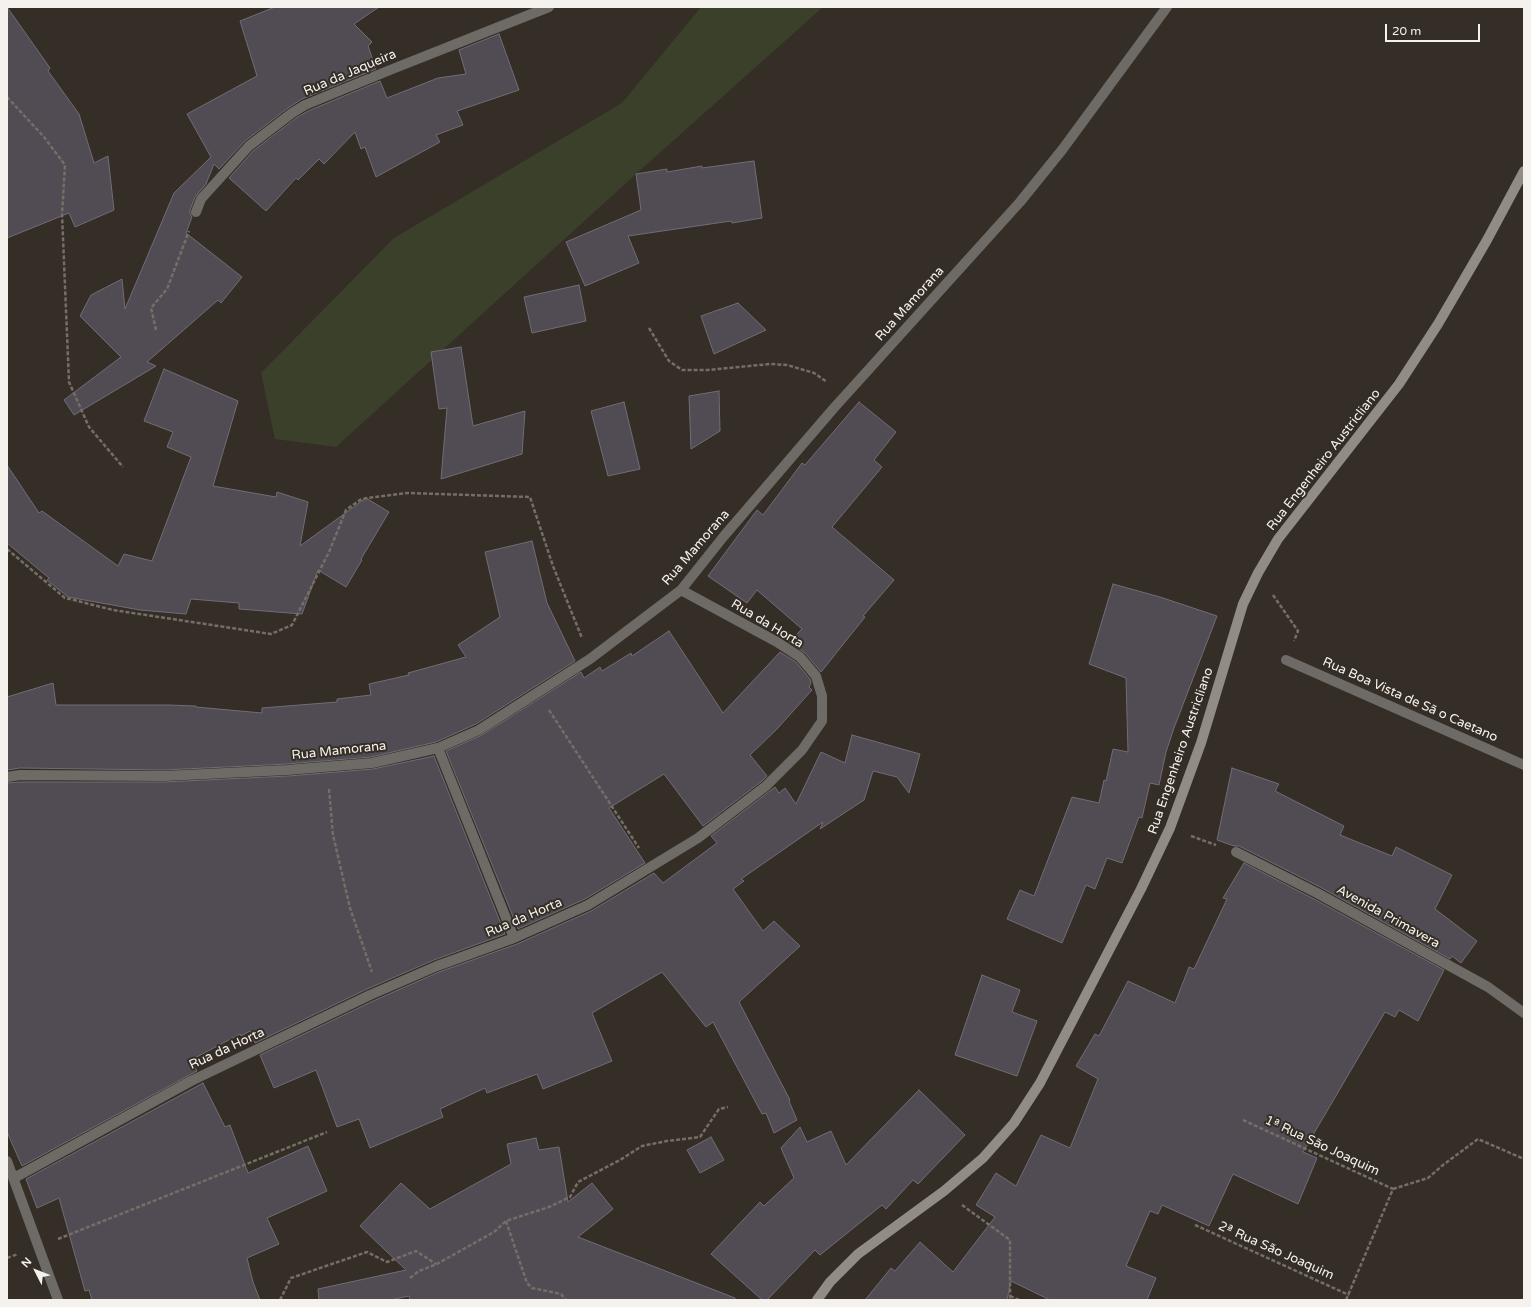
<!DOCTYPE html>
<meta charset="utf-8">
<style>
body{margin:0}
#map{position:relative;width:1531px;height:1307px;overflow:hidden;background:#342e26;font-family:"Varela Round",sans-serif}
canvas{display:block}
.frame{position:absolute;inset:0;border:8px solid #f5f1ec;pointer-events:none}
.north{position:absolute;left:16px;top:1251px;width:40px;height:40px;-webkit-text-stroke:3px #342e26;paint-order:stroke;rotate:312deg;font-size:11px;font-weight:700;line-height:16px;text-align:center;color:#f5f1ec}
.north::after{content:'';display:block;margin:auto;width:14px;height:18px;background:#f5f1ec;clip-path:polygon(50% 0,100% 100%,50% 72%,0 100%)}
.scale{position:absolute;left:1385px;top:24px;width:95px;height:18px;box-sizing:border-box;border:2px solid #f5f1ec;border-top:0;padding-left:5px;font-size:12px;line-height:14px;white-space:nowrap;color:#f5f1ec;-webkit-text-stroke:3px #342e26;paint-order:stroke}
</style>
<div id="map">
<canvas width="1531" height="1307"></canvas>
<div class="frame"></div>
<div class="north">N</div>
<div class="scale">20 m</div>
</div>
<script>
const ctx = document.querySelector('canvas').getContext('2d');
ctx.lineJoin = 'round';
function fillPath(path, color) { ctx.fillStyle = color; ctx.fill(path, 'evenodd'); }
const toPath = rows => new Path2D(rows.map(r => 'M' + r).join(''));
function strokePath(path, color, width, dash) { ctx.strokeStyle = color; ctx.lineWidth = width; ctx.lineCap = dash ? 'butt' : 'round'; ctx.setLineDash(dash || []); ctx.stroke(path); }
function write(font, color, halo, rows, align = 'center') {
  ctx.font = font + ' "Varela Round",sans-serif'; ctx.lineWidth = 4; ctx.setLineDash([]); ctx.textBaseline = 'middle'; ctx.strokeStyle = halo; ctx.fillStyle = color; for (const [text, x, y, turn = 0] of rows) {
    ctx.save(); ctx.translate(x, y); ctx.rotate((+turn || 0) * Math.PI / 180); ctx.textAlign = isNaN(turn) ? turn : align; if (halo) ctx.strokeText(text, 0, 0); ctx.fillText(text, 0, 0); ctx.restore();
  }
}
const green = toPath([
 [701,7,823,7,636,174,336,447,275,439,261,373,394,238,622,103]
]);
const building = toPath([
 [7,7,50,68,48,71,79,114,94,163,108,156,114,210,75,227,69,213,7,238,7,7],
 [275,7,379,7,354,24,372,42,368,46,376,69,302,99,288,108,245,141,219,169,214,164,206,184,195,197,190,210,190,213,192,217,186,233,242,277,221,303,218,300,147,362,156,366,74,415,64,400,121,357,80,316,91,295,122,279,125,309,174,193,211,157,187,114,257,76,240,21,275,7],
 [499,34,519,90,457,111,463,125,436,135,440,142,376,177,365,147,361,149,355,132,324,164,319,159,298,180,296,178,266,211,229,178,253,151,296,118,308,111,380,81,387,98,438,78,466,74,459,50,499,34],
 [754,161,762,218,732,223,731,221,628,236,639,263,585,286,566,242,641,210,636,174,667,169,667,172,702,166,702,168,754,161],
 [579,285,586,321,532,333,524,297,579,285],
 [738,303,766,330,714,354,701,316,738,303],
 [461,347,473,426,525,411,522,454,441,479,447,408,439,409,431,352,461,347],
 [164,369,238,401,213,486,276,497,277,492,308,502,300,546,366,498,389,512,361,559,362,560,346,587,318,570,302,614,239,609,239,603,191,599,186,614,140,610,68,597,47,580,49,578,7,543,7,465,39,513,42,511,118,566,124,554,152,561,191,457,167,447,173,432,144,421,164,369],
 [719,391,720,431,691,449,689,396,719,391],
 [624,402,640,469,608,476,591,411,624,402],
 [859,402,896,432,874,460,882,467,832,527,894,580,863,616,865,617,821,672,805,653,789,642,802,629,757,590,747,603,708,576,757,510,763,515,802,463,805,465,859,402],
 [532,541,547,603,575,661,476,724,436,742,371,757,287,764,164,770,20,768,7,770,7,697,53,683,56,705,169,705,196,706,196,707,262,713,262,708,337,702,337,699,371,695,369,684,409,675,408,673,466,657,458,645,500,617,485,552,532,541],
 [1113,584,1160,597,1217,616,1174,728,1166,752,1159,785,1150,783,1142,818,1139,817,1122,863,1107,858,1095,889,1086,885,1062,943,1007,919,1020,890,1034,896,1072,797,1099,803,1104,780,1106,781,1113,749,1128,752,1126,678,1089,664,1113,584],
 [669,631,723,713,780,652,796,662,810,679,811,683,809,687,812,690,777,729,750,755,767,776,762,781,703,826,664,774,609,808,645,863,585,899,518,929,446,751,482,735,581,672,584,678,600,667,602,671,631,653,632,656,669,631],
 [852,735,920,754,909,793,897,777,873,771,864,800,820,829,823,822,741,879,744,881,733,889,763,931,774,921,800,946,739,1002,790,1100,789,1101,797,1120,774,1133,766,1113,762,1114,713,1022,706,1027,662,972,592,1013,612,1061,543,1089,537,1074,487,1093,485,1088,440,1109,443,1117,370,1148,359,1119,337,1127,316,1070,274,1088,260,1055,373,1001,439,972,517,944,591,911,654,873,663,883,717,843,711,836,775,787,779,793,785,788,796,804,821,752,845,763,852,735],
 [434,756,505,934,434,960,367,989,255,1043,250,1031,241,1036,240,1034,191,1060,197,1071,22,1166,7,1132,7,783,20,782,164,782,288,776,373,769,434,756],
 [1232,768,1279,784,1275,791,1344,826,1340,835,1392,856,1396,847,1452,875,1435,909,1477,941,1461,963,1452,956,1450,959,1320,887,1251,852,1239,846,1234,846,1217,840,1232,768],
 [1244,863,1314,899,1444,970,1418,1021,1399,1010,1395,1017,1385,1012,1303,1152,1317,1158,1298,1204,1233,1174,1209,1226,1162,1205,1158,1214,1150,1211,1126,1266,1156,1278,1147,1300,1050,1300,1011,1281,1007,1300,865,1300,891,1268,895,1271,920,1242,953,1272,995,1217,976,1205,996,1173,1016,1186,1041,1135,1070,1148,1098,1079,1076,1066,1095,1034,1099,1036,1128,981,1175,1003,1189,967,1194,969,1227,899,1223,898,1244,863],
 [982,975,1020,990,1012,1012,1037,1021,1017,1076,955,1055,982,975],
 [203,1083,225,1127,230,1125,248,1173,308,1146,327,1191,267,1218,279,1244,247,1258,253,1282,260,1300,92,1300,89,1290,85,1291,59,1198,37,1208,26,1179,203,1083],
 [919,1090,965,1135,918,1184,913,1180,886,1209,882,1205,820,1255,815,1250,767,1300,762,1300,711,1254,760,1202,764,1206,794,1178,781,1148,800,1127,807,1142,831,1131,846,1165,919,1090],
 [711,1137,724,1160,700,1173,687,1150,711,1137],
 [536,1138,539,1150,559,1147,568,1202,592,1183,613,1209,578,1237,735,1298,735,1300,410,1300,409,1296,390,1300,319,1300,318,1289,406,1270,360,1226,401,1183,430,1209,511,1164,507,1144,536,1138]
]);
const path = toPath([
 [7,97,44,137,65,165,62,214,69,382,89,427,123,467],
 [649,328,669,361,682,370,708,370,770,364,787,365,814,373,827,382],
 [156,330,151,308,167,289,189,231],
 [7,549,65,598,70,599,113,610,271,634,292,625,329,552,346,510,360,500,367,498,408,493,530,497,553,566,582,638],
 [1273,595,1298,631,1294,641],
 [549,710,639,848],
 [329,789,333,835,350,908,372,972],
 [1191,836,1216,845],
 [1243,1120,1393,1189],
 [1393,1189,1428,1178,1443,1165,1478,1139,1524,1159],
 [962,1205,1010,1240,1010,1300],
 [506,1221,527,1283,532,1288,561,1294,566,1300],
 [1195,1225,1349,1295],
 [58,1239,327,1132],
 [7,1258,18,1254],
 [410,1278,419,1271,437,1264,494,1232,506,1221,549,1207,570,1197,578,1182,620,1160,642,1146,667,1141,700,1137,719,1109,728,1107],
 [1010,1296,1019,1300],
 [280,1300,291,1278,367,1252,387,1262,416,1251,436,1264],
 [1346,1300,1393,1189]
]);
const street = toPath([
 [196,212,201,199,249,146,292,113,305,105,390,70,549,7],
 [1286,660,1524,765],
 [438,748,514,938],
 [7,777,20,775,164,776,287,770,372,763,438,748,479,730,590,659,681,590,724,536,833,409,1020,202,1062,150,1167,7],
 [1236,852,1317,893,1488,987,1524,1013],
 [7,1161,58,1300],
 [14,1178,191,1081,370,995,437,966,514,938,588,905,698,838,766,786,802,750,822,721,822,696,816,676,800,657,777,642,681,590]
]);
const secondary = toPath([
 [817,1300,830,1282,858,1254,944,1191,983,1158,1014,1123,1040,1083,1141,889,1170,828,1201,743,1243,604,1258,573,1278,539,1399,384,1438,324,1487,240,1524,171]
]);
const streetNames = [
 ["Rua da Jaqueira",350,73,-23],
 ["Rua Mamorana",910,304,-48],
 ["Rua Engenheiro Austricliano",1324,460,-52],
 ["Rua Mamorana",696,548,-49],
 ["Rua da Horta",767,624,31],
 ["Rua Boa Vista de Sã o Caetano",1410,700,24],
 ["Rua Mamorana",339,751,-6],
 ["Rua Engenheiro Austricliano",1181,751,-71],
 ["Avenida Primavera",1388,917,29],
 ["Rua da Horta",524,918,-23],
 ["Rua da Horta",227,1049,-25],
 ["1ª Rua São Joaquim",1322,1146,25],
 ["2ª Rua São Joaquim",1276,1251,24]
];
fillPath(green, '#3b402b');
fillPath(building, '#514b53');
strokePath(building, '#726c75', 1);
strokePath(path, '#746e67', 2.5, [4, 2]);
strokePath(street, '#6e6b67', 10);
strokePath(secondary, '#928c86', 10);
write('13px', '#f5f1ec', '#342e26', streetNames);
</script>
